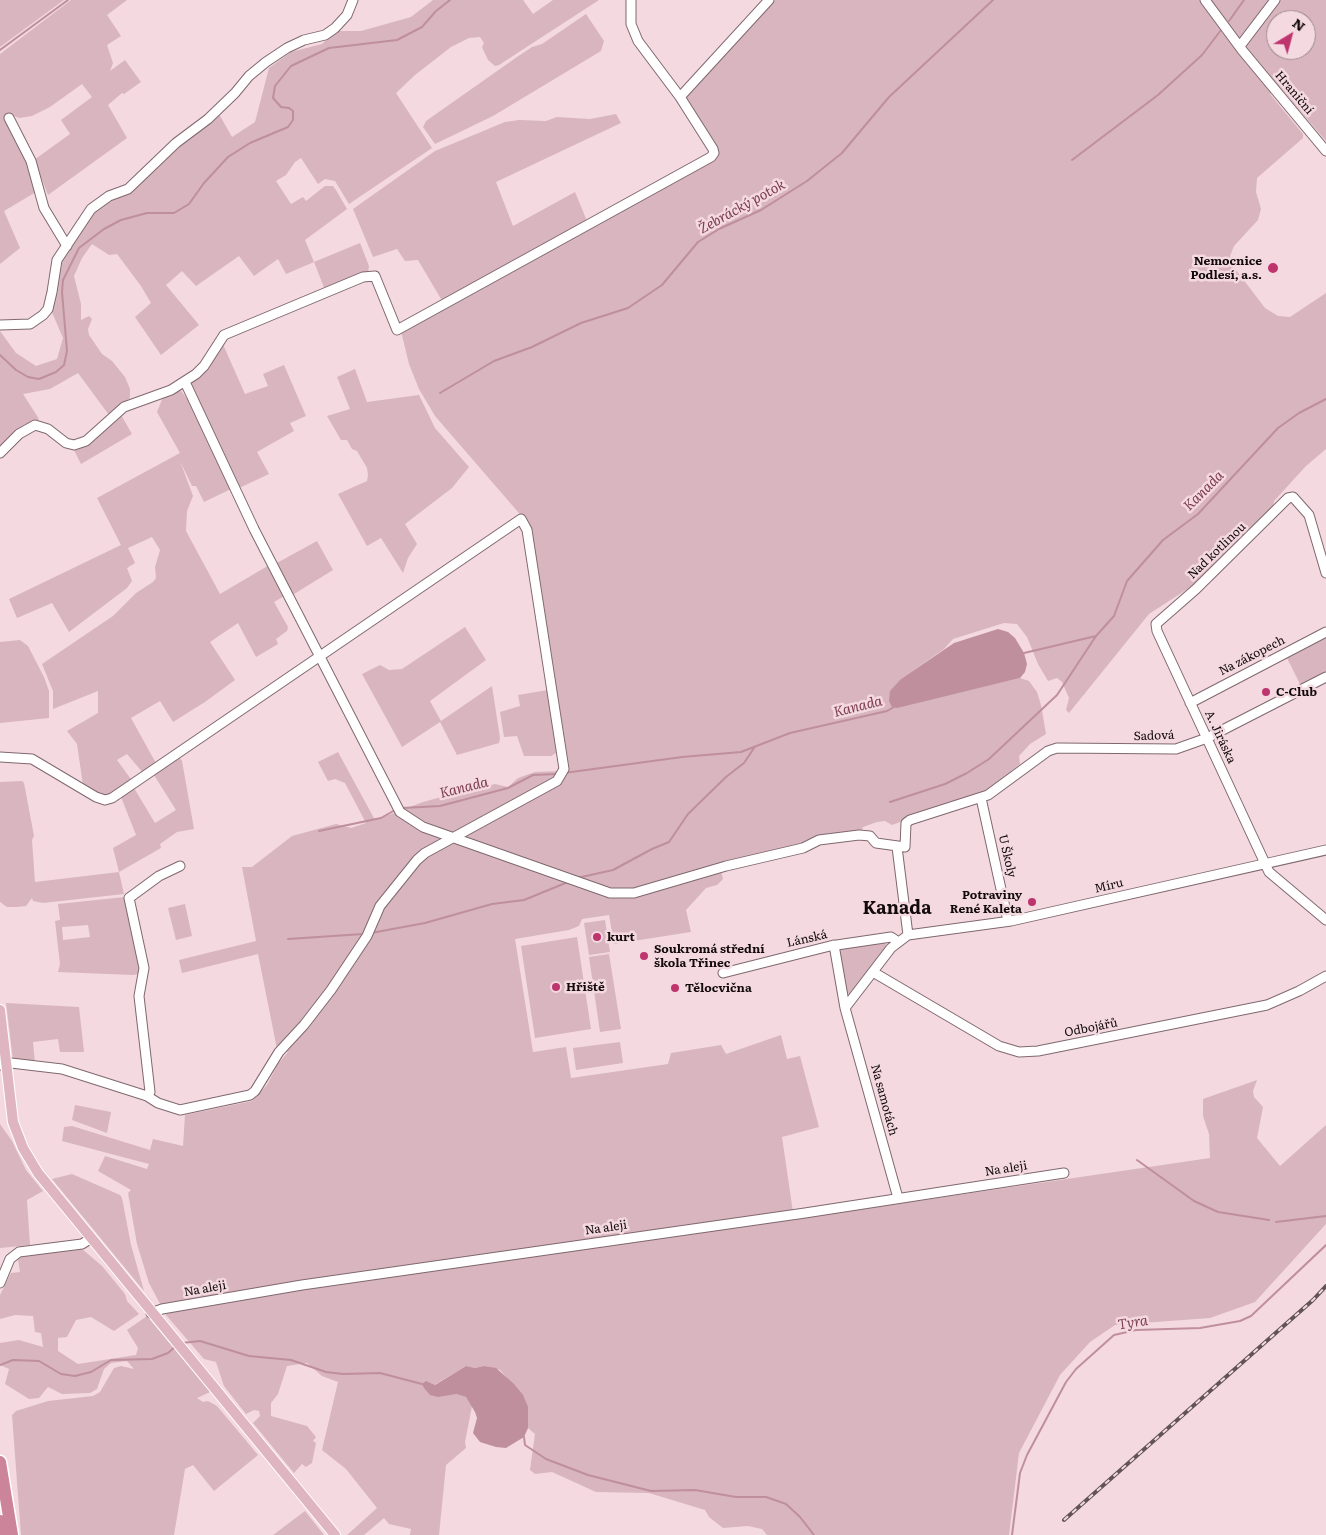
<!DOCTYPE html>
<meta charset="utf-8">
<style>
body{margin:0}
#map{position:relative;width:1326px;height:1535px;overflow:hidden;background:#f4d9e1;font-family:Literata,serif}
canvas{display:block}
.north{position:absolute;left:1266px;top:10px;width:50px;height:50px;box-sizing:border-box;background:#f4d9e1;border:1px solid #9a868c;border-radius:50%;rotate:37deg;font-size:14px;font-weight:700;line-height:20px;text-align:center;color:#120a0c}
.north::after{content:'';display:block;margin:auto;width:18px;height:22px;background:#be346d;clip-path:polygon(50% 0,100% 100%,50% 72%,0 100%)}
</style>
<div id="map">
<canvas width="1326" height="1535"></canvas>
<div class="north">N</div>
</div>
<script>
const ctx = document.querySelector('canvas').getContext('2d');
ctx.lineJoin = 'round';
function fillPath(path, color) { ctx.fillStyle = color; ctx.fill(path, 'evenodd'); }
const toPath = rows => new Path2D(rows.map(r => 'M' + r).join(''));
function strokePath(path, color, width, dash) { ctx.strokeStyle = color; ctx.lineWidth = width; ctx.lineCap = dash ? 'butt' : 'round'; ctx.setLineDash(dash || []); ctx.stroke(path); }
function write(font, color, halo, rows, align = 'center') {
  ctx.font = font + ' Literata,serif'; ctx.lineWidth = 5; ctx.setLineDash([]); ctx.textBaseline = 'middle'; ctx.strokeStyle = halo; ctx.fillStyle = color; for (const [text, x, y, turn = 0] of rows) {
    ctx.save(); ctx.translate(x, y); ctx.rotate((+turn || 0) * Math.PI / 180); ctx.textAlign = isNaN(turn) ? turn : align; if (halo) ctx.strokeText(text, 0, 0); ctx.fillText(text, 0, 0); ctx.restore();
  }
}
const green = toPath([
 [0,0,64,0,0,47],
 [71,0,127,0,107,15,121,36,107,45,113,63,110,71,125,60,141,82,124,94,122,93,108,105,127,138,48,195,34,160,70,134,61,120,92,97,82,84,50,107,32,116,19,118,10,114,30,166,36,192,4,211,20,248,0,264,0,54],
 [433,0,523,0,533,14,553,0,599,0,499,65,495,66,488,60,482,47,484,43,480,37,469,38,451,47,415,75,396,93,432,148,349,204,335,181,325,179,318,184,301,158,295,162,286,175,276,181,291,204,303,197,306,201,325,186,333,186,336,190,347,209,305,240,314,262,360,243,369,266,368,272,325,290,314,262,286,274,278,259,254,276,239,256,196,286,182,271,166,285,199,325,161,355,135,317,151,303,141,286,117,254,109,255,92,244,82,258,74,276,81,304,81,320,89,316,92,319,88,329,89,335,102,354,112,361,125,377,130,389,130,398,109,415,78,373,50,389,23,394,39,419,26,426,25,424,0,446,0,331,16,353,36,366,57,359,63,338,51,310,63,259,75,237,93,213,111,199,135,188,180,145,219,114,232,137,255,122,269,68,291,52,322,44,336,31,361,31,411,17],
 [775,0,1326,0,1326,141,1279,86,1270,94,1303,134,1303,138,1257,178,1256,192,1261,209,1258,220,1234,246,1230,256,1233,266,1265,308,1278,316,1290,317,1326,293,1326,449,1306,466,1274,501,1273,508,1192,586,1149,614,1069,713,1066,710,1069,698,1062,682,1057,678,1048,681,1038,664,1027,637,1017,624,1004,623,953,639,944,649,901,679,948,695,1020,678,1029,681,1037,692,1041,705,1046,734,1030,744,1019,756,1020,764,988,790,892,825,885,821,877,822,863,827,861,832,817,838,798,845,719,863,723,879,717,885,706,888,686,910,691,932,614,944,609,915,582,919,579,926,569,930,515,939,533,1052,566,1047,571,1078,668,1064,671,1053,721,1045,726,1054,781,1035,787,1059,800,1056,819,1127,782,1137,794,1219,1210,1158,1209,1134,1203,1116,1203,1099,1257,1080,1253,1091,1254,1097,1263,1107,1257,1138,1280,1166,1326,1125,1326,1224,1255,1302,1210,1318,1115,1325,1090,1342,1060,1375,1019,1453,1009,1535,767,1535,762,1529,748,1526,723,1528,709,1517,705,1510,649,1493,596,1492,552,1472,535,1474,530,1470,535,1434,528,1428,527,1418,506,1377,500,1370,484,1366,475,1368,466,1366,434,1385,426,1381,456,1394,466,1397,472,1406,465,1442,466,1448,446,1465,439,1535,410,1535,411,1529,389,1524,384,1518,364,1535,347,1535,377,1508,346,1469,322,1450,338,1382,322,1376,307,1363,287,1366,278,1394,271,1403,271,1416,307,1426,316,1437,313,1441,316,1443,312,1463,306,1467,302,1464,294,1473,253,1423,260,1416,259,1411,254,1410,246,1414,224,1386,216,1362,204,1359,166,1315,149,1283,137,1244,128,1193,131,1190,98,1171,105,1156,147,1169,149,1164,62,1141,64,1127,72,1126,150,1150,153,1139,183,1146,185,1115,252,1101,267,1085,278,1064,288,1052,277,1049,258,954,182,973,179,960,256,941,242,867,252,867,292,836,336,824,351,828,366,823,345,783,335,779,328,781,318,762,338,752,375,820,423,802,463,791,495,784,508,787,518,778,535,772,560,771,569,767,531,527,435,416,419,389,409,364,401,331,719,154,686,100,686,96],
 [1276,20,1306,20,1306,50,1276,50],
 [586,14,604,41,601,51,493,116,435,144,423,127,426,121,517,57,532,47,542,44],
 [616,114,621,123,496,182,513,226,575,192,587,221,446,298,441,299,418,260,405,261,397,249,373,257,353,209,435,151,505,122,519,120,546,121,557,117,590,119],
 [221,340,245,394,268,386,263,374,284,365,306,416,290,423,294,431,257,452,269,474,237,489,191,388,191,381],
 [355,369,367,402,419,395,435,428,469,467,452,488,405,524,417,544,408,558,403,573,381,538,367,546,338,494,367,481,368,475,367,468,357,451,352,449,347,440,341,440,327,416,350,409,337,377],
 [179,388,188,400,231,489,204,502,196,486,192,486,180,461,193,496,187,511,186,531,220,594,271,564,286,595,274,602,288,627,287,631,276,639,278,644,256,657,238,623,210,642,235,680,205,702,173,722,160,701,131,718,157,765,144,774,127,754,117,760,133,782,108,796,103,795,83,785,77,744,67,731,98,713,98,691,53,709,53,691,42,664,113,616,136,593,153,582,156,578,155,567,160,550,152,537,128,548,135,563,127,568,132,581,127,588,69,632,52,603,17,618,9,599,121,545,97,498,180,453,157,412,163,397],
 [120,413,132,434,81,464,73,448],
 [317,541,333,570,294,594,291,594,275,564],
 [465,627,486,660,430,701,441,721,492,686,500,738,499,743,457,755,440,722,402,747,362,674,380,665,389,670,402,669],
 [1326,638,1326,676,1302,688,1287,658],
 [20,640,28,646,44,677,49,691,49,718,0,723,0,642],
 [548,690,559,751,551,756,524,756,517,736,504,737,500,712,520,706,518,695],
 [179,757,182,761,194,829,177,832,160,844,161,848,119,872,124,894,43,903,33,901,32,898,26,906,17,907,7,907,0,902,0,782,22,781,24,783,34,836,32,840,35,882,119,872,113,848,136,835,121,797,134,788,155,823,176,810,154,775],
 [125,897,140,968,139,974,133,975,58,972,60,964,55,921,60,920,58,904],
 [88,925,90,937,63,940,62,927],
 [185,904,192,936,176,940,168,908],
 [605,920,610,952,589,955,584,923],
 [577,937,591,1029,535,1038,521,946],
 [885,942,887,947,850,994,843,992,836,958,841,947],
 [609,954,621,1029,600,1032,589,957],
 [6,1003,79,1007,84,1052,60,1052,58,1039,33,1042,35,1063,13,1060],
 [620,1042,623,1063,576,1070,573,1048],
 [75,1105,111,1112,107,1133,72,1120],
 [0,1124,12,1141,26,1170,43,1191,27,1200,30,1245,0,1248],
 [72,1174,120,1195,122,1198,131,1245,144,1291,52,1179],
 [81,1248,102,1266,125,1294,127,1301,139,1314,114,1331,91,1317,76,1320,67,1337,58,1338,58,1351,78,1364,136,1355,138,1348,127,1330,147,1316,210,1392,197,1398,203,1402,208,1401,217,1406,258,1455,214,1491,193,1465,185,1469,174,1535,21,1535,12,1415,16,1411,48,1401,93,1396,100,1392,114,1368,121,1366,134,1369,127,1361,111,1363,104,1369,97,1389,90,1393,62,1394,48,1387,39,1398,29,1399,5,1384,9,1369,0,1365,0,1343,19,1340,43,1347,41,1333,35,1332,33,1316,15,1315,0,1319,0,1295,11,1273,20,1272,18,1259,25,1254],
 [305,1511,324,1535,273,1535]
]);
const water = toPath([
 [998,629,1008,632,1015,638,1024,653,1027,664,1025,672,1020,678,897,708,892,707,889,701,890,691,901,679,954,643],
 [466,1366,475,1368,484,1366,496,1368,514,1384,523,1395,528,1407,528,1428,524,1437,506,1448,496,1447,480,1442,473,1433,477,1418,475,1412,466,1397,456,1394,438,1397,430,1395,424,1388,422,1384,426,1381,435,1385]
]);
const stream = toPath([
 [1229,21,1244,0],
 [0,50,68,0],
 [1072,160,1158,95,1202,55,1221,30],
 [0,355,16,370,28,377,39,379,56,372,64,365,67,351,62,292,63,280,79,248,104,229,121,220,147,213,174,213,189,204,204,183,228,157,250,143,288,127,293,120,293,111,289,108,281,107,273,98,275,86,291,66,329,48,397,40,422,27,436,11,450,0],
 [440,393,494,361,532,347,581,323,628,308,662,285,698,242,719,229,761,210,807,181,842,153,889,97,993,0],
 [1024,653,1096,636,1114,616,1127,581,1163,540,1198,514,1278,428,1299,413,1326,399],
 [564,773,682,757,741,752,790,733,887,711,894,707],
 [890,802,945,784,967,773,989,759,1057,695,1096,636],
 [402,808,440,806,508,788,533,775,557,774],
 [319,831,381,818,395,810],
 [577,878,613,870,652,849,669,842,688,814,726,777,744,763,754,748],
 [371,933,425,923,492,904,524,900,568,882],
 [288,939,363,934],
 [1137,1160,1194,1201,1218,1212,1269,1220],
 [1276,1222,1326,1216],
 [182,1343,200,1341,249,1356,291,1360,326,1372,343,1374,380,1373,422,1384],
 [0,1365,13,1360,39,1361,61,1374,75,1376,91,1372,111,1360,152,1359,168,1353,176,1346],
 [524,1437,525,1445,546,1459,588,1475,651,1491,695,1490,736,1497,766,1497,786,1504,800,1517,814,1535],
 [1012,1535,1020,1473,1027,1455,1066,1382,1076,1369,1114,1335,1136,1330,1200,1328,1240,1321,1251,1316,1326,1245]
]);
const minor = toPath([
 [631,0,631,24,638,41,680,97],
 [1205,0,1242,50,1326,151],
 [1240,46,1275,0],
 [9,118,31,161,44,208,67,246],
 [0,325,30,324,43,315,48,309,52,292,57,260,91,209,109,196,128,189,176,143,208,119,235,93,249,76,266,62,287,48,304,40,325,35,335,28,347,15,353,0],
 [185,382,254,529,400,812,423,827,610,893,634,893,726,866,803,848,819,840,859,835,870,836,876,843,905,847,906,823,910,820,988,795,1048,751,1057,748,1176,749,1207,738,1326,677],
 [0,453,19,434,35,425,48,429,66,443,74,445,86,441,124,407,171,390,196,374,204,366,224,335,363,277,375,276,397,330,711,157,714,153,713,149,680,97,769,0],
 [1326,573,1309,515,1293,497,1288,498,1196,589,1156,624,1157,631,1269,872,1326,920],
 [1190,703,1326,632],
 [0,757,32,759,96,797,105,800,112,798,521,519,527,530,564,769,557,781,425,853,417,860,380,906,367,936,331,990,304,1025,279,1052,255,1091,250,1095,180,1110,158,1103,147,1096,62,1069,11,1063,0,1065],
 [981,798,1008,921],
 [897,847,908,935],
 [834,945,845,1008,898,1198],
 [873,972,999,1046,1019,1052,1038,1051,1267,1005,1299,991,1326,976],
 [723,973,830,946,891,937,897,941],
 [845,1008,891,948,908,935,1011,921,1326,850],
 [147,1096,150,1092,139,996,144,968,129,898,159,876,180,866],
 [0,1283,10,1259,19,1252,82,1244,90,1239],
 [151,1313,162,1309,302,1285,805,1213,1064,1173]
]);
const major = toPath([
 [0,1010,13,1122,23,1148,38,1173,335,1535]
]);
const highway = toPath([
 [0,1462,12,1535],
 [0,1521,2,1535]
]);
const rail = toPath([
 [1064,1520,1313,1300,1326,1286]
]);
const markers = [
 [1273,268,6,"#be346d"],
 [1266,692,5,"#be346d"],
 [1032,902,5,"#be346d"],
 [597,937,5,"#be346d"],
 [644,956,5,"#be346d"],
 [556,987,5,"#be346d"],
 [675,988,5,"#be346d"]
];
const streetNames = [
 ["Hraniční",1294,93,50],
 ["Nad kotlinou",1217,551,-44],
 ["Na zákopech",1252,656,-27],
 ["Sadová",1154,736,-2],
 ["A. Jiráska",1220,737,65],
 ["U Školy",1007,856,77],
 ["Míru",1109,886,-13],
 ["Lánská",807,939,-13],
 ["Odbojářů",1091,1028,-11],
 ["Na samotách",884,1100,75],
 ["Na aleji",1006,1169,-9],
 ["Na aleji",606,1228,-8],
 ["Na aleji",205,1289,-10]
];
const poiNames = [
 ["Nemocnice",1262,261,"right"],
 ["Podlesí, a.s.",1262,275,"right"],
 ["C-Club",1276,692],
 ["Potraviny",1022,895,"right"],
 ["René Kaleta",1022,909,"right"],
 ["kurt",607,937],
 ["Soukromá střední",654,949],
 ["škola Třinec",654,963],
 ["Hřiště",566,987],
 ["Tělocvična",685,988]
];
const waterNames = [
 ["Žebrácký potok",742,207,-29],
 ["Kanada",1204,491,-45],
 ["Kanada",858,707,-14],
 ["Kanada",464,788,-14],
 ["Tyra",1133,1323,-9]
];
const districtNames = [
 ["Kanada",897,909]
];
fillPath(green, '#d8b5bf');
fillPath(water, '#bf8f9d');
strokePath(stream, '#bf8f9d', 2);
strokePath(minor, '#7f686e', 11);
strokePath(major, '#fff', 12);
strokePath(highway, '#fff', 15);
strokePath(minor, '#fff', 9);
strokePath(major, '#e0b5c2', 10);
strokePath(highway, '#cb849a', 12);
strokePath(rail, '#625357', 4);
strokePath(rail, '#f4d9e1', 2, [5.5]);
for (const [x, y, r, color] of markers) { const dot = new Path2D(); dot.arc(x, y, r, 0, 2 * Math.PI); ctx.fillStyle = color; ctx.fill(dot); strokePath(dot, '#f4d9e1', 2); }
write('12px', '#120a0c', '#f4d9e1', streetNames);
write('bold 12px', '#120a0c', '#f4d9e1', poiNames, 'left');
write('italic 14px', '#7d3d53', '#f4d9e1', waterNames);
write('bold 18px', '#120a0c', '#f4d9e1', districtNames);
</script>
